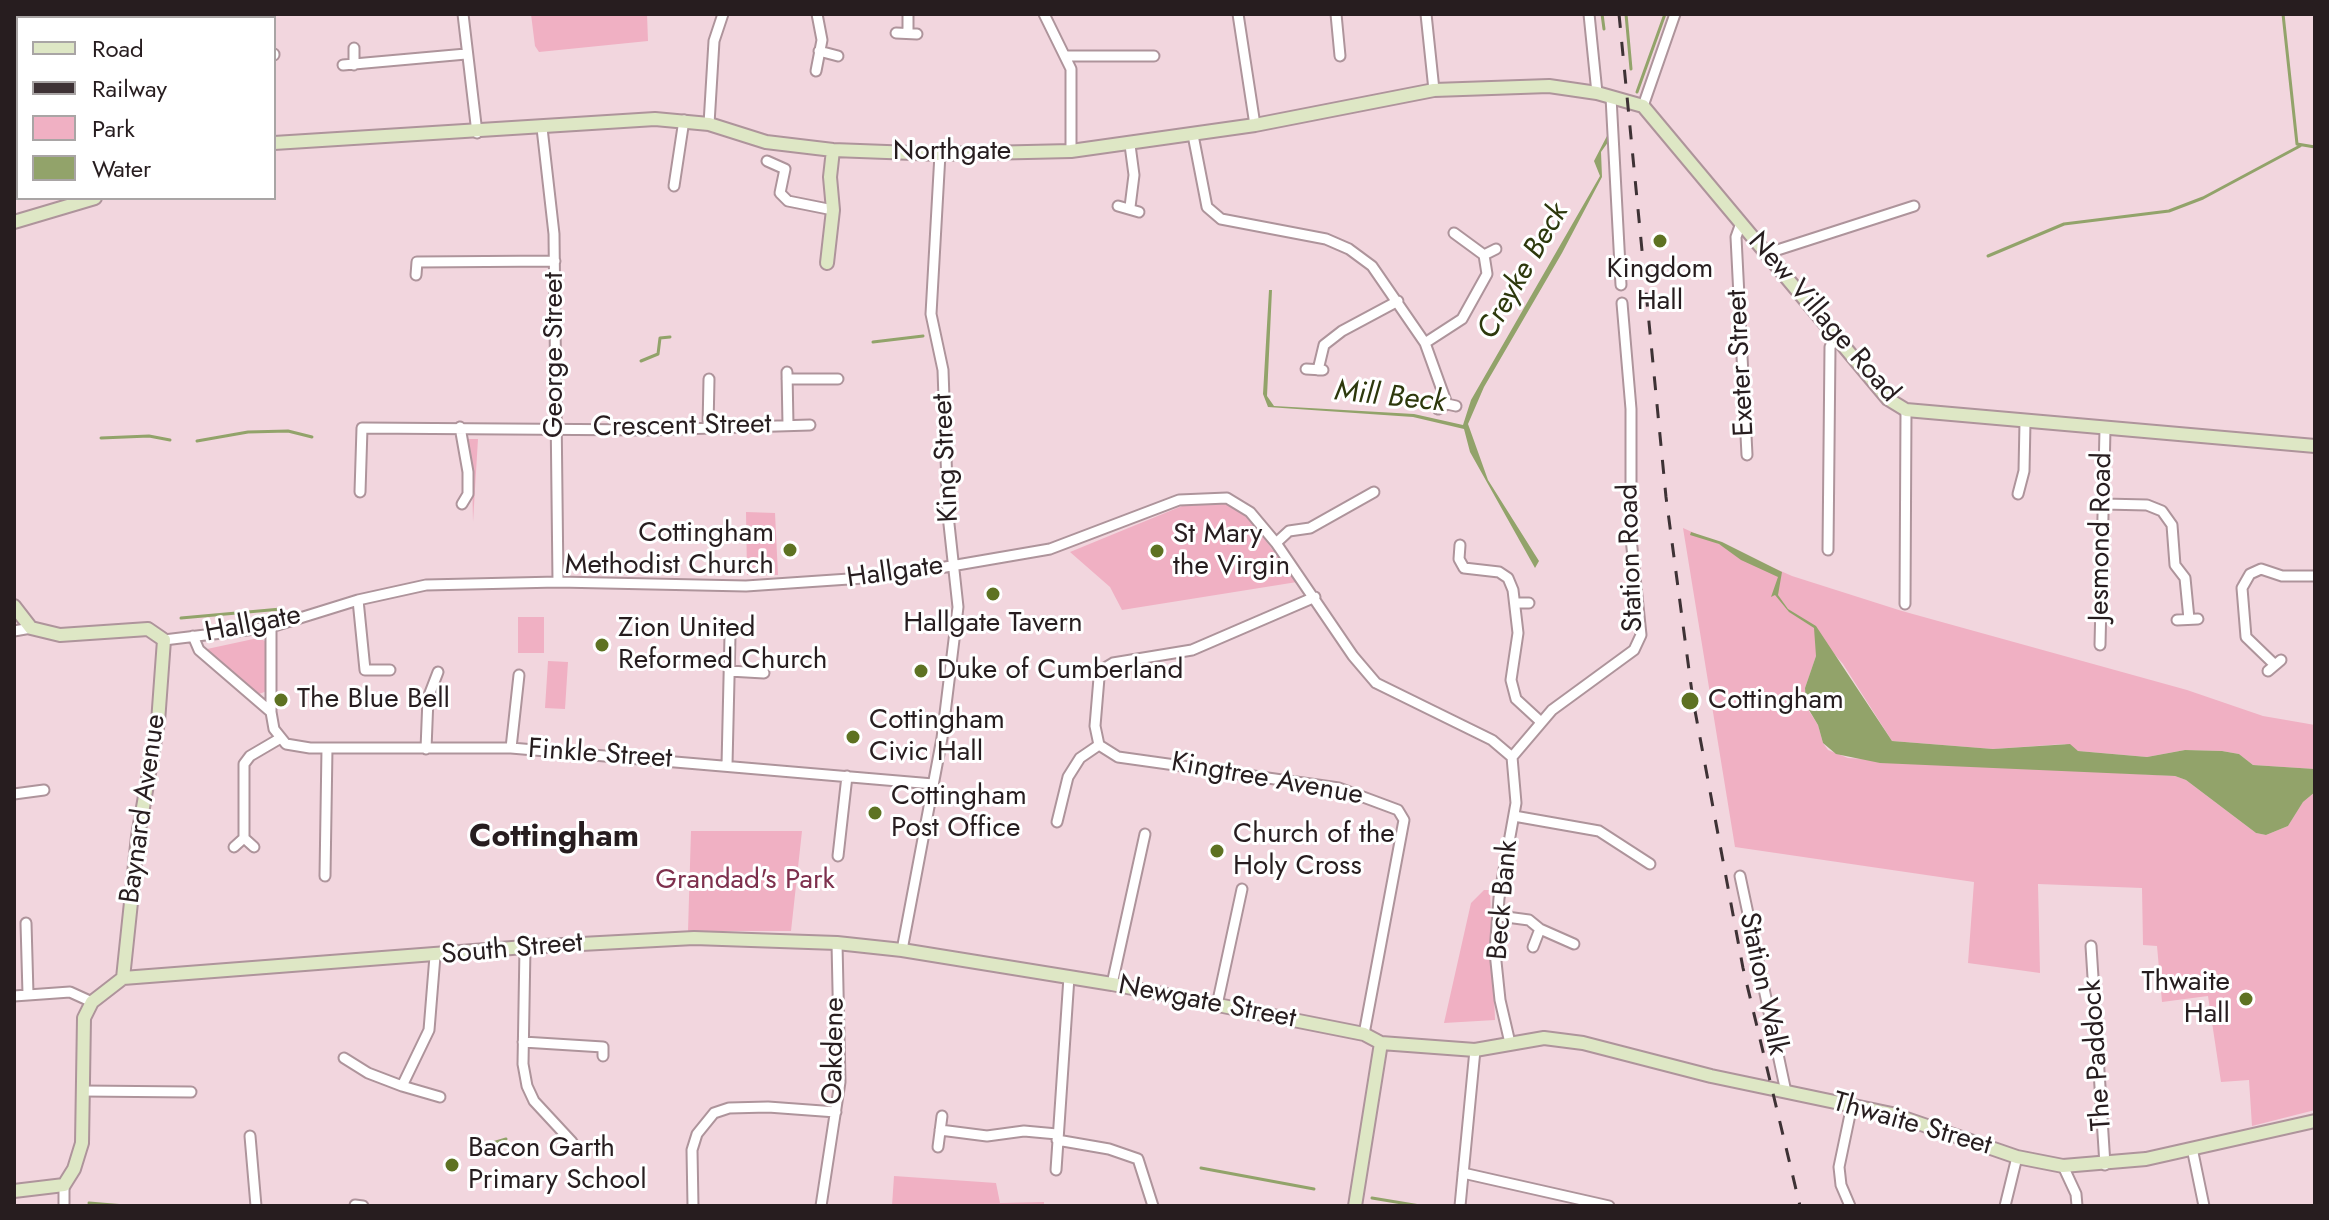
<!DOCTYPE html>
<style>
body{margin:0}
#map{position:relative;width:2329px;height:1220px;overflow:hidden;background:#f2d6de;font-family:Jost,sans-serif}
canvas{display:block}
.frame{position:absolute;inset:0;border:16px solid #271d1f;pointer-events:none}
.legend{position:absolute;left:16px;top:16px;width:260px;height:184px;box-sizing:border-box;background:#fff;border:2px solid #a9a5a5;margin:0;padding:10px 14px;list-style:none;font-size:24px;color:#271d1f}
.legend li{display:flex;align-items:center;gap:16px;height:40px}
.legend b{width:40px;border:2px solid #a9a5a5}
</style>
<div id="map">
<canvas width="2329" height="1220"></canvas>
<div class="frame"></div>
<ul class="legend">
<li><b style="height:10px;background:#dee7c5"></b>Road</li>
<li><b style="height:10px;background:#3e3235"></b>Railway</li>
<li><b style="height:22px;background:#f0b0c3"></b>Park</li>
<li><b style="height:22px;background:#92a36a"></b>Water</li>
</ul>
</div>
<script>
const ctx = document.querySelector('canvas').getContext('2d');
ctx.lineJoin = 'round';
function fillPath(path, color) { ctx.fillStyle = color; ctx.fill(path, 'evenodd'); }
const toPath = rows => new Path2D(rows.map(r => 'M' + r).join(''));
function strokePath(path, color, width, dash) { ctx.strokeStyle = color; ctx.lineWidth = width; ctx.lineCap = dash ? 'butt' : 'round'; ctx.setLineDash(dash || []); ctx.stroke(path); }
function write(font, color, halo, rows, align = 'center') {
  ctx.font = font + ' Jost,sans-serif'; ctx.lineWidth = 6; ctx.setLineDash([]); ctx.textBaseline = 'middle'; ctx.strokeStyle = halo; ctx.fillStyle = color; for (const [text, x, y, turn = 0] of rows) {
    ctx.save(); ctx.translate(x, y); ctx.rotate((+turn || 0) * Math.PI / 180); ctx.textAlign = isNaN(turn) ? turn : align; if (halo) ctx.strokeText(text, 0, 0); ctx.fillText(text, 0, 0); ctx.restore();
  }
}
const green = toPath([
 [531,14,647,14,648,41,539,52,535,46],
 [468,439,478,439,473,522,472,473],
 [1227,503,1247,516,1297,582,1122,610,1110,587,1070,552,1182,506],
 [746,512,775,513,778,575,747,575],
 [1683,528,1792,576,1902,611,2187,690,2263,716,2315,725,2315,769,2253,765,2239,754,2222,751,2185,750,2147,757,2078,751,2065,744,1993,749,1892,741,1843,664,1816,633,1816,656,1805,688,1809,711,1818,725,1823,743,1828,750,1848,758,2175,776,2186,780,2256,833,2266,835,2288,826,2303,802,2315,792,2315,1110,2252,1126,2249,1080,2221,1082,2208,996,2162,1002,2157,946,2143,945,2142,888,2038,884,2040,973,1968,963,1974,882,1735,847],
 [518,617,544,617,544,653,518,653],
 [258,638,265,641,267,676,267,691,259,694,207,649],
 [548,661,568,662,565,709,545,708],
 [691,831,802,831,791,931,688,931],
 [1484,890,1490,890,1495,1020,1444,1023,1471,903],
 [894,1176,996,1183,1000,1203,1044,1202,1044,1206,892,1206]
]);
const water = toPath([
 [1608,134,1611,138,1601,152,1602,177,1562,253,1484,387,1468,424,1488,480,1539,561,1535,568,1470,452,1464,429,1413,417,1268,407,1263,394,1269,290,1272,290,1267,396,1274,406,1414,414,1463,425,1471,400,1600,176,1594,161],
 [1691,532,1722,542,1782,572,1778,595,1788,609,1816,626,1892,741,1993,749,2070,744,2078,751,2147,757,2185,750,2222,751,2239,754,2253,765,2315,769,2315,792,2303,802,2288,826,2266,835,2256,833,2186,780,2175,776,1880,763,1836,754,1823,743,1818,725,1806,705,1805,688,1816,656,1814,628,1789,612,1775,595,1771,597,1778,577,1741,560,1719,544,1690,535]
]);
const stream = toPath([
 [1602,14,1604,29],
 [1626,14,1631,69],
 [2283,14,2297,144,2315,147],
 [1637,92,1665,14],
 [1988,256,2064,224,2169,211,2203,198,2300,146],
 [873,342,923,336],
 [641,361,658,354,660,338,670,337],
 [101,438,149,436,170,440],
 [197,441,248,432,288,431,312,437],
 [181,618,281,609],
 [479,1147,506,1139],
 [1201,1168,1314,1189],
 [1372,1198,1420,1206],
 [89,1203,125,1206]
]);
const street = toPath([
 [265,14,265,18],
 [463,14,477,133],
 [1044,14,1071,69,1071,151],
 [1238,14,1255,125],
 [1336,14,1340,56],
 [1426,14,1434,90],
 [1589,14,1597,93],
 [908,32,908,14],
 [896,33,917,34],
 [354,48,354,65],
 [819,51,838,56],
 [274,54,274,55],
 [1068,56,1154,56],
 [343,65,466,54],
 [816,71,822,40,817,14],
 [1611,97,1621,285],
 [1643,106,1675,14],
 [709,124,714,41,723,14],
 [542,128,554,234,558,582],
 [1193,135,1207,207,1221,219,1326,239,1349,249,1372,266,1425,343,1447,404],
 [767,161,785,169,780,193,788,201,833,210],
 [674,186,684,120],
 [1118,206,1139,212],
 [1130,207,1134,175,1130,145],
 [1741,223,1736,237,1747,455],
 [1765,254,1914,206],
 [1484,255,1496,249],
 [416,275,417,262,555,261],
 [1425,343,1462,319,1487,274,1484,255,1454,233],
 [1306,369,1323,370],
 [1318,370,1324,345,1342,331,1398,301],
 [787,372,788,425],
 [787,379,838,379],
 [1438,409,1447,404,1456,406],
 [460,427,468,472,468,494,462,504],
 [708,427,709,379],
 [360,492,362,428,648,430,810,425],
 [2018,494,2024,471,2025,422],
 [2104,504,2147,505,2162,511,2172,525,2175,565,2185,578,2189,619],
 [1276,543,1289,531,1310,528,1374,492],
 [1460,545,1459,559,1464,568,1499,572,1508,578,1513,590,1518,633,1511,680,1516,699,1541,722],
 [1828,550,1830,347,1836,336],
 [358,600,365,670,390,670],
 [1515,603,1529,603],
 [1905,604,1906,410],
 [2177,620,2198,619],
 [14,631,31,628],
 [193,636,199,650,271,712,274,729,286,744,310,748,511,748,933,784],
 [164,640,271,627,358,600,426,585,558,582,746,586,893,576,1050,549,1179,500,1227,498,1250,512,1276,543,1353,656,1376,683,1492,740,1512,757],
 [2100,645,2105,429],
 [2275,665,2246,637,2242,588,2250,574,2261,569,2282,576,2315,576],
 [729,671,764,673],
 [2268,671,2281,660],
 [271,712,271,627],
 [1099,745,1095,726,1099,678,1103,669,1113,663,1192,650,1315,597],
 [511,748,519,675],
 [426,749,428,698,438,672],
 [1512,757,1552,710,1634,650,1641,635,1631,538,1631,409,1622,303],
 [727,765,730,636],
 [14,794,44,790],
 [1514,816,1599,831,1650,864],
 [1057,822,1068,777,1080,758,1099,745,1118,757,1339,788,1398,810,1404,820,1364,1034],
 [244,838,244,764,250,756,279,739],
 [234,847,244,838,254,847],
 [838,856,847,776],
 [325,876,327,748],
 [1740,876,1786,1092],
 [1499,916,1529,920,1540,929,1574,944],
 [26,923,28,994],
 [2091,946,2105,1165],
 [525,947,523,1064,527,1086,534,1101,572,1142],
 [1533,947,1540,929],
 [902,950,942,738,958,607,948,515,943,370,931,314,940,154],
 [1112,984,1145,834],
 [14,996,70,992,92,1002],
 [1217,1005,1242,889],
 [523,1042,603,1047,603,1056],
 [1510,1043,1500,1000,1495,952,1499,898,1516,803,1512,757],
 [344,1058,368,1073,402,1086,429,1030,435,956],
 [402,1086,440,1097],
 [82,1091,191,1092],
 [940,1130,987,1136,1024,1131,1057,1134],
 [250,1136,256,1206],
 [1057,1140,1109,1149,1138,1159,1153,1206],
 [938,1147,942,1116],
 [2192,1148,2204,1206],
 [2063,1166,2076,1194,2077,1206],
 [1056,1170,1069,977],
 [1463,1173,1609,1206],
 [64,1185,64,1206],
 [355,1205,363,1206],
 [693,1206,692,1150,697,1134,714,1113,729,1108,768,1107,836,1112],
 [821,1206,840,1082,837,943],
 [1460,1206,1475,1050],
 [1850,1206,1841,1185,1839,1167,1852,1105],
 [2005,1206,2017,1157]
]);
const secondary = toPath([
 [274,143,655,119,709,124,766,142,833,150,940,154,1071,151,1255,125,1434,90,1549,86,1597,93,1643,106,1888,399,1906,410,2315,446],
 [14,222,95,198],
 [827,263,833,210,830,177,833,150],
 [14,606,31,628,60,635,148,629,164,640,158,722,138,836,123,978],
 [14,1191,64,1185,74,1169,82,1143,84,1018,92,1002,123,978,525,947,694,938,837,943,902,950,1112,984,1364,1034,1381,1043,1475,1050,1544,1038,1583,1043,1711,1076,1892,1114,2017,1157,2063,1166,2146,1159,2315,1121],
 [1355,1206,1381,1043]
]);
const rail = toPath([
 [1619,14,1666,497,1693,700,1743,968,1800,1206]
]);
const markers = [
 [1660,241,8,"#5e7222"],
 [790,550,8,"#5e7222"],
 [1157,551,8,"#5e7222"],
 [993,594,8,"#5e7222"],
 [602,645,8,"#5e7222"],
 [921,671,8,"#5e7222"],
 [281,700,8,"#5e7222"],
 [1690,701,10,"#5e7222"],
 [853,737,8,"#5e7222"],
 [875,813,8,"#5e7222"],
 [1217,851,8,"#5e7222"],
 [2246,999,8,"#5e7222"],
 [452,1165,8,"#5e7222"]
];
const streetNames = [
 ["Northgate",952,152],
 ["New Village Road",1823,318,49],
 ["George Street",555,355,-90],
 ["Exeter Street",1742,363,-93],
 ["Crescent Street",682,427,-1],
 ["King Street",947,458,-93],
 ["Jesmond Road",2102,537,-89],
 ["Station Road",1632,558,-92],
 ["Hallgate",895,573,-8],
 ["Hallgate",253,625,-11],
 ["Finkle Street",600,755,4],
 ["Kingtree Avenue",1267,780,10],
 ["Baynard Avenue",144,809,-82],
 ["Beck Bank",1504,900,-85],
 ["South Street",512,950,-5],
 ["Station Walk",1762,984,78],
 ["Newgate Street",1207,1003,11],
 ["Oakdene",835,1051,-89],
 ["The Paddock",2098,1055,-94],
 ["Thwaite Street",1912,1125,16]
];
const poiNames = [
 ["Kingdom",1660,270,"center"],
 ["Hall",1660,302,"center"],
 ["Cottingham",774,534,"right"],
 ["Methodist Church",774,566,"right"],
 ["St Mary",1173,535],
 ["the Virgin",1173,567],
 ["Hallgate Tavern",993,624,"center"],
 ["Zion United",618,629],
 ["Reformed Church",618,661],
 ["Duke of Cumberland",937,671],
 ["The Blue Bell",297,700],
 ["Cottingham",1708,701],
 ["Cottingham",869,721],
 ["Civic Hall",869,753],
 ["Cottingham",891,797],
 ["Post Office",891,829],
 ["Church of the",1233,835],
 ["Holy Cross",1233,867],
 ["Thwaite",2230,983,"right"],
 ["Hall",2230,1015,"right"],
 ["Bacon Garth",468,1149],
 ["Primary School",468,1181]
];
const parkNames = [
 ["Grandad's Park",745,881]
];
const waterNames = [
 ["Creyke Beck",1524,272,-60],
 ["Mill Beck",1390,398,6]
];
const quarterNames = [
 ["Cottingham",554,838]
];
fillPath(green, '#f0b0c3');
fillPath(water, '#92a36a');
strokePath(stream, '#92a36a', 3);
strokePath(street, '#ae949b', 13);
strokePath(secondary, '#ae949b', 16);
strokePath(street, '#fff', 9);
strokePath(secondary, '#dee7c5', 12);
strokePath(rail, '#3e3235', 3, [14, 14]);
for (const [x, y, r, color] of markers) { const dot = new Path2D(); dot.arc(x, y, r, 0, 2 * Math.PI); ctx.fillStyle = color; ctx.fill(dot); strokePath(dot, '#fff', 3); }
write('28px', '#271d1f', '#fff', streetNames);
write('28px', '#271d1f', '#fff', poiNames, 'left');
write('28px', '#7e304d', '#fff', parkNames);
write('italic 30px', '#2d380c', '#fff', waterNames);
write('bold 32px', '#271d1f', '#fff', quarterNames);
</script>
